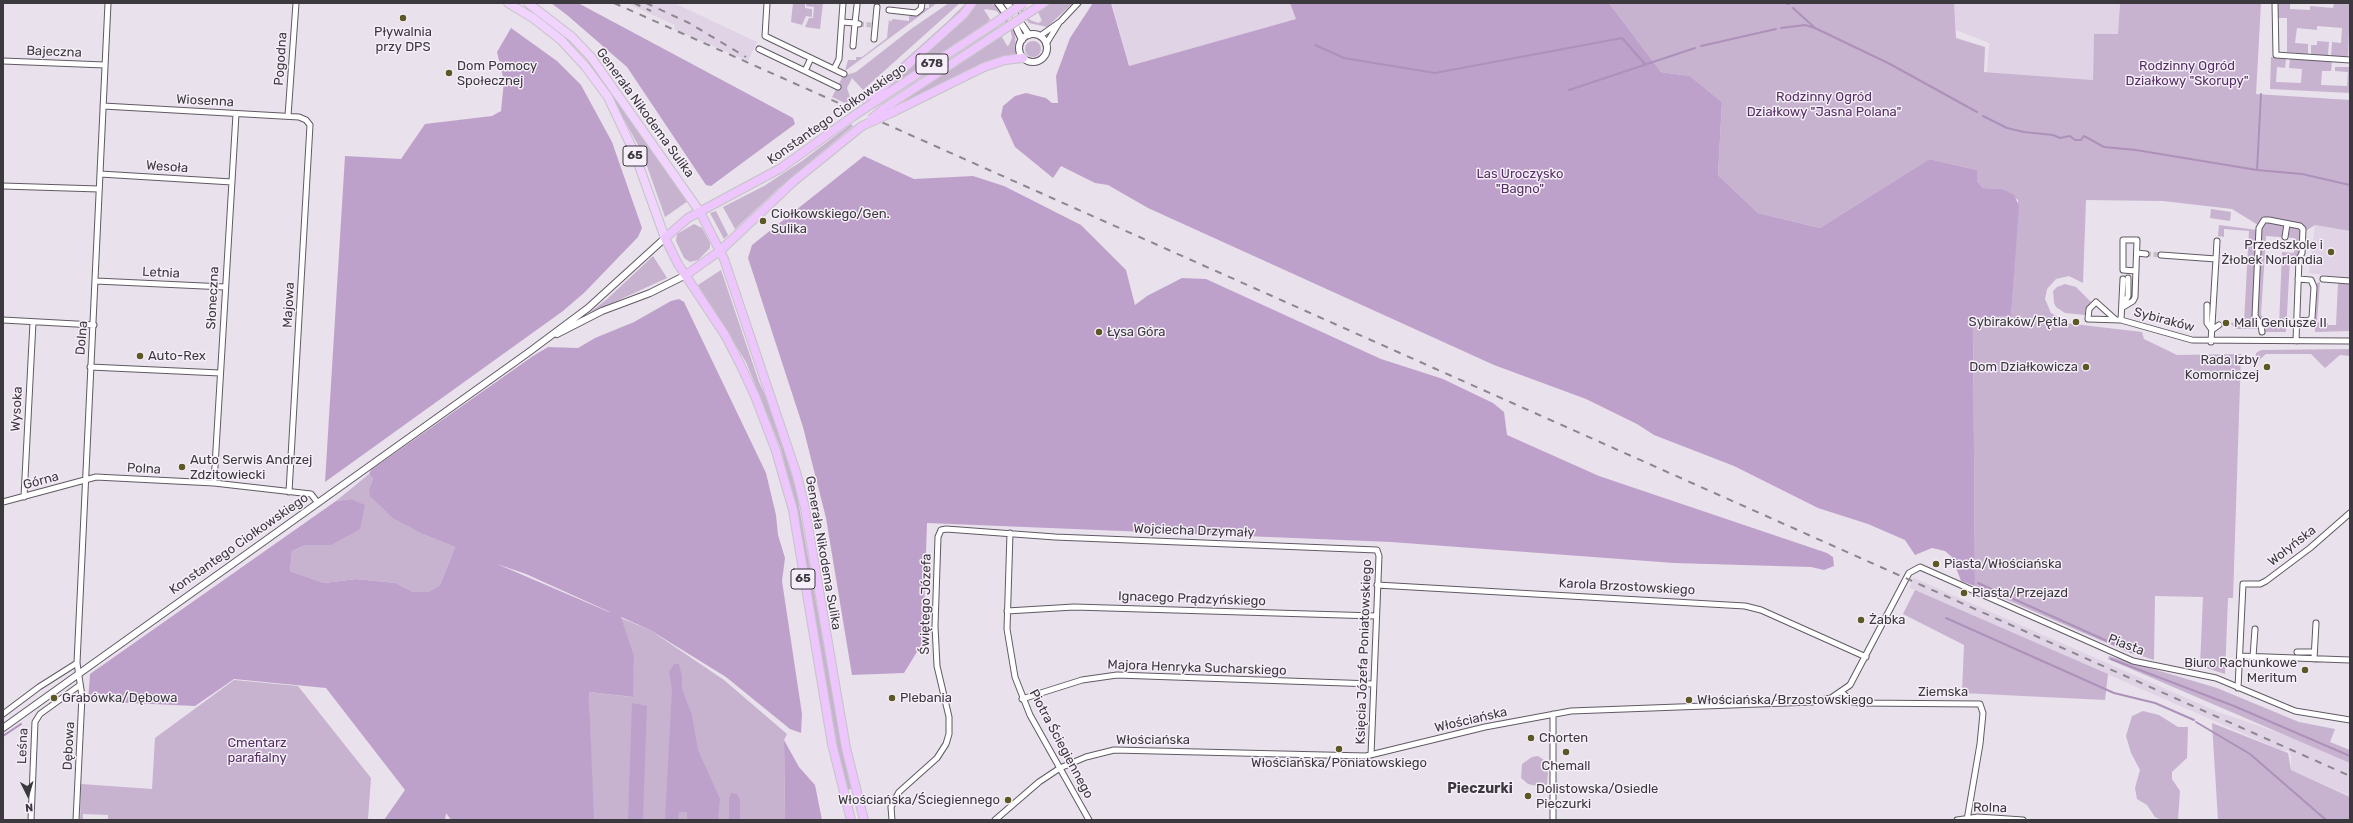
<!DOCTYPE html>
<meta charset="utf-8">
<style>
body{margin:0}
#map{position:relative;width:2353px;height:823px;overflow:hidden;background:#e9e1ec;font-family:Rubik,sans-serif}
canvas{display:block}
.frame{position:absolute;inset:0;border:4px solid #3c393e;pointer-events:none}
.north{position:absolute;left:8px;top:775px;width:40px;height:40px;-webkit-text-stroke:3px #f6eef9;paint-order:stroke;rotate:175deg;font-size:11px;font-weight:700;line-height:16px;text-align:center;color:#3c393e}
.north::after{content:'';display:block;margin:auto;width:14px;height:18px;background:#3c393e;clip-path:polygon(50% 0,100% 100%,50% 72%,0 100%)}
</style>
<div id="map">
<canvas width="2353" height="823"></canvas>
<div class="frame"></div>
<div class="north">N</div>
</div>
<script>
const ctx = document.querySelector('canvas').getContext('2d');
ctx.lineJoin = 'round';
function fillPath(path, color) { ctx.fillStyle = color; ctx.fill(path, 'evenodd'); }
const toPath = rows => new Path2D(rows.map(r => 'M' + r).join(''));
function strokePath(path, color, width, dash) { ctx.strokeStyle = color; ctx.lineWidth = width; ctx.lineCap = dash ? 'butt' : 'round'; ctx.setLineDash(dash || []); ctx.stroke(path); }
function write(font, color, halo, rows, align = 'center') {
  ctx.font = font + ' Rubik,sans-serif'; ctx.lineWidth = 3; ctx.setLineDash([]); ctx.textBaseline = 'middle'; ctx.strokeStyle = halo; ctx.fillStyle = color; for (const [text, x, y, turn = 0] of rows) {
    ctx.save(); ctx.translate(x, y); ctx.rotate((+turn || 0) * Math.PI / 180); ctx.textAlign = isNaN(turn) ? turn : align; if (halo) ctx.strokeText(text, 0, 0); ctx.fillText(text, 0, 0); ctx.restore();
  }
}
const built = toPath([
 [626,3,674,3,757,42,748,61,674,29,675,25],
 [1112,3,1290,3,1296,19,1129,66],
 [1954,3,2120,3,2118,34,2094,35,2093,80,1987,72,1989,43,1956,30],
 [2315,225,2350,231,2350,278,2309,273],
 [1914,578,2218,712,2303,741,2350,761,2350,796,2291,770,2291,755,2289,751,2281,750,1915,590,1909,588]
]);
const green = toPath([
 [793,3,805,3,805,8,812,9,812,17,806,16,802,25,791,22],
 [807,3,823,3,820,29,805,27,809,18,813,18,814,7,806,6],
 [929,3,937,3,845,71,848,60,856,60,856,57,862,57,887,38,889,19,890,22,893,19,909,21,909,16,919,15,924,8,929,8],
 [949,3,960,3,863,90,852,78,847,88,851,100,847,104,832,97,843,76,856,72,911,29],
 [966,3,967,3,951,21,868,93,947,22],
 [976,3,991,3,1000,9,1015,32,1016,55,985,62,891,109,997,39,1002,37,1007,46,1009,45,1012,38,1011,32,997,11,986,9,984,10,990,19,987,23,872,99],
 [1015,3,1019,3,1030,20,1038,23,1042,21,1038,12,1051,3,1073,3,1047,27,1029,23],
 [1609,3,1954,3,1956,38,1985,47,1984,72,2093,80,2094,34,2118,34,2120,3,2261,3,2256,94,2350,100,2350,231,2315,225,2304,232,2299,259,2290,259,2286,332,2262,332,2255,316,2258,225,2232,209,2163,201,2086,200,2083,283,2069,276,2056,279,2047,289,2045,299,2051,313,2065,320,2065,323,2142,332,2144,339,2177,355,2241,354,2233,598,2228,598,2225,674,2200,666,2203,597,2155,596,2154,660,2123,650,1975,586,1973,318,2011,316,2018,200,2002,189,1983,188,1977,181,1977,170,1929,159,1820,228,1758,213,1718,175,1722,102,1690,76,1661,72],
 [2266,236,2294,238,2294,253,2282,252,2279,326,2272,326,2261,315],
 [2278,3,2290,3,2290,9,2310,10,2310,6,2333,8,2334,3,2350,3,2348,58,2331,56,2332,42,2341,43,2342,28,2317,26,2317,30,2297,28,2295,43,2308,44,2308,54,2287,52,2287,18,2278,18],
 '1025 49a8 8 0 1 1 16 0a8 8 0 1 1-16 0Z',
 [2317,41,2329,42,2328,56,2311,54,2311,45,2317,45],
 [2271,57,2286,59,2285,68,2277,67,2276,82,2301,83,2302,69,2289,68,2290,58,2332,61,2331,71,2322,71,2321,85,2347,86,2348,72,2335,71,2335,67,2350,67,2350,93,2270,89],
 [609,88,688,201,665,217,642,152,607,89],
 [851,124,853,126,780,187,735,229,723,207,764,186,802,161],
 [2211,209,2231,212,2230,221,2210,218],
 [716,211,728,235,724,239,710,213],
 [694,224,702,228,710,243,710,248,698,260,690,262,684,258,676,241,677,234],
 [2219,225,2257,230,2253,317,2260,326,2259,329,2236,329,2230,323,2244,322,2249,231,2224,229,2224,237,2218,236],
 [653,256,667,278,586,315,606,300],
 [721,270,759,382,771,408,796,489,842,749,851,789,847,790,838,750,800,529,781,449,746,362,698,285],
 [2320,282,2317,322,2328,323,2328,325,2336,325,2338,283,2350,284,2350,331,2315,332,2317,283],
 [2065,284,2076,287,2091,302,2086,308,2085,315,2065,313,2056,307,2054,303,2053,291,2057,287],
 [2350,349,2350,356,2340,355,2325,368,2311,354,2266,354,2257,362,2255,375,2256,353,2261,350],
 [369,474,373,479,369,489,425,535,455,547,440,585,428,592,413,592,396,583,356,579,324,583,290,571,292,551,306,545,331,545,350,499,336,501],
 [1915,590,2108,674,2105,700,1962,693,1964,645,1903,614],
 [621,618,650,630,724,680,787,734,784,740,785,820,593,820,589,692,632,697,634,655],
 [2109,656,2217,688,2299,722,2335,729,2330,742,2350,750,2350,763,2108,659],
 [234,680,298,686,371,778,368,819,108,820,108,815,83,814,83,820,80,820,81,784,152,789,155,738],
 [2143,711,2159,715,2178,727,2188,727,2187,758,2172,772,2172,779,2180,791,2178,820,2162,820,2155,817,2147,805,2137,799,2135,788,2140,770,2131,753,2126,736,2132,716],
 [2212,723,2288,753,2291,770,2350,797,2350,820,2218,820],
 [1532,757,1538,756,1544,760,1548,772,1547,784,1542,787,1528,784,1521,778,1522,764]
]);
const forest = toPath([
 [551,3,578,3,793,118,795,124,711,186,706,185,627,67,567,15],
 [1093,3,1111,3,1129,66,1296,19,1290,3,1609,3,1661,72,1690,76,1722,102,1718,175,1758,213,1820,228,1929,159,1977,170,1977,181,1983,188,2002,189,2014,195,2019,206,2011,316,1973,318,1975,586,1961,581,1952,557,1945,551,1932,548,1915,555,1905,540,1868,524,1818,508,1734,466,1654,435,1637,424,1586,399,1494,365,1148,208,1108,185,1095,183,1061,166,1053,178,1015,147,1001,116,1003,106,1015,96,1026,93,1046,98,1052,103,1058,103,1056,76,1070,38],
 [511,28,557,61,581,85,612,142,642,228,638,237,585,292,563,311,325,482,345,156,401,159,425,124,492,116,501,111,504,81,497,52],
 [864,156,914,179,973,176,1004,186,1081,225,1126,270,1135,305,1147,296,1182,278,1206,279,1381,359,1443,379,1493,403,1504,412,1507,435,1599,476,1827,553,1833,557,1834,566,1824,570,1811,567,1674,563,1391,542,927,523,923,642,904,673,852,675,826,518,803,427,748,258,752,245],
 [679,299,684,302,766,473,776,515,778,535,785,558,782,581,802,714,801,733,790,729,726,677,650,630,621,617,634,655,633,697,589,692,594,820,451,820,446,813,445,820,384,820,405,790,326,688,234,679,195,706,88,701,90,674,336,501,350,499,365,505,360,529,331,545,306,545,292,551,290,571,324,583,356,579,396,583,413,592,428,592,440,585,455,547,425,535,393,518,370,496,369,489,373,479,369,474,371,470,533,356,548,347,578,348,595,338,634,322,671,301],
 [497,564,526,574,610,612,609,612],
 [674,664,679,664,682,677,682,689,692,715,698,750,720,799,718,820,687,820,687,812,679,812,678,820,665,820,672,689,669,672],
 [632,703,647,706,643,820,628,820],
 [784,740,799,767,815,785,822,820,785,820],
 [731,793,737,794,740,800,740,820,729,820,729,800]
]);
const stream = toPath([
 [1786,3,1788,4],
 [1793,8,1814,27],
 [1781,28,1805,25,1815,28,1890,64,1977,112],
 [1315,45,1344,58,1435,73,1622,38,1645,64],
 [1701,46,1776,29],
 [1569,90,1695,48],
 [1983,116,2007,128,2024,132,2053,135,2060,138,2070,136,2075,140,2081,140,2084,136,2104,147,2136,150,2257,170,2302,174,2350,185],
 [2257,170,2261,94],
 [1978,583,2134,653],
 [1946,618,2114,693,2155,703,2194,720],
 [2111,659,2234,706,2350,756],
 [2196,722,2250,754,2326,820],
 [3,736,21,724]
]);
const minorTunnel = toPath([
 [859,24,872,25],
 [2146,254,2161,255]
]);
const minor = toPath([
 [767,3,765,36,844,74],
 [2275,3,2276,55,2350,60],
 [889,10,916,13,921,9,922,3],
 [842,22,855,23,857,5],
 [1040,36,1061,21,1078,3],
 [874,39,877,7],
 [1046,44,1059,23],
 [853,46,855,23,859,24],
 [759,49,805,71,811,58],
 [3,61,105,65],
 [834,69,839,59,843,3],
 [805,71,838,87],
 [103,106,299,117,306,120,310,125,289,492],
 [288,116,296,3],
 [100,174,232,182],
 [3,186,99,189],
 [2285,237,2287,224],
 [2137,253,2146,254],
 [2161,255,2216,259,2211,342],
 [2216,259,2217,241],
 [2323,279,2350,281],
 [96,281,225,287],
 [2207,305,2207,323,2212,330],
 [2123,306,2128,296,2128,278],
 [2123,307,2133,301,2135,297,2137,240,2123,240,2123,270,2136,271],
 [3,320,94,325],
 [2116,320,2096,302,2089,309,2088,319,2121,320,2192,340,2350,341],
 [2121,320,2123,279],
 [2297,320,2308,321,2312,318,2314,287,2311,280,2298,279],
 [2212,330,2219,325],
 [2262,332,2261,325,2255,316,2259,228,2264,220,2269,220,2300,226,2303,229,2302,253,2299,259,2296,341],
 [90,367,220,373],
 [214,483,236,114],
 [24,497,33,322],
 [3,502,96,477,214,483,311,494,318,503],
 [1010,533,1007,629,1015,677,1030,715,1089,820],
 [1377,585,1745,606,1761,610,1866,657],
 [1007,611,1074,607,1376,616],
 [2297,652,2314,652],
 [2240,656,2350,660],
 [2253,657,2255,629],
 [2314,659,2316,623],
 [2238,688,2243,584,2260,584,2266,581,2310,548,2350,513],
 [1841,692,1853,702,1859,703,1980,704,1983,713,1980,744,1967,820],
 [1022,699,1082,680,1117,675,1373,684],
 [3,714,39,687,77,663],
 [31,820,35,722,40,714,80,685],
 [76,820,82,696,77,663,108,3],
 [892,820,891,807,899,792,937,758,946,744,949,734,949,717,937,666,935,626,938,537,941,530,946,529,1055,537,1377,550,1379,556,1371,755],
 [995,820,1039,782,1060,768,1086,757,1114,750,1366,756,1485,727,1571,711,1812,702,1831,698,1850,685,1909,573,1920,567,2133,661,2216,678,2295,711,2350,720],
 [1553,820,1553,714],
 [1957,820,1978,817,2023,820]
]);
const tertiary = toPath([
 [998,3,1016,27,1022,40],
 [1007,3,1029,35],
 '1019 48a14 14 0 1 1 28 0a14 14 0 1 1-28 0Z',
 [557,334,602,311,650,293,686,275],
 [3,728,529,352,588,308,665,238]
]);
const primary = toPath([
 [508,3,533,18,561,40,585,66,608,97,634,152,665,238],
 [528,3,572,37,591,57,700,212]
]);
const trunk = toPath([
 [1030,12,1044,3],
 [867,101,964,14,972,3],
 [873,103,992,25],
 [883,109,997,34],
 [891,113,984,67,1005,60,1023,58],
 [700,212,724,259,796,472,805,508,846,748,864,820],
 [686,275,721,250,794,181,862,126],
 [851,820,832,744,793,510,776,451,755,396,740,364,725,335,678,264,665,238,688,218,781,168,852,117]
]);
const rail = toPath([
 [614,3,2350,776],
 [634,3,651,11],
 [646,3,689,23,746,57]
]);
const trunkBridge = toPath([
 [992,25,1024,3],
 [997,34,1030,12],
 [852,117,873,103],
 [871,119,883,109],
 [862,126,891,113]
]);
const markers = [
 [403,18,4,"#5b5824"],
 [449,73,4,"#5b5824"],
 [763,221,4,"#5b5824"],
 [2331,252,4,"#5b5824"],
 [2076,322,4,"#5b5824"],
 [2226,323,4,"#5b5824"],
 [1099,332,4,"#5b5824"],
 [140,356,4,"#5b5824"],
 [2086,367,4,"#5b5824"],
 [2267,367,4,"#5b5824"],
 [182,467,4,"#5b5824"],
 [1936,564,4,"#5b5824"],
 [1964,593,4,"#5b5824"],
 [1861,620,4,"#5b5824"],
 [2305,670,4,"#5b5824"],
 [54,698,4,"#5b5824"],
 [892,698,4,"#5b5824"],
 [1689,700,4,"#5b5824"],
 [1531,738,4,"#5b5824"],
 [1339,749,4,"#5b5824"],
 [1566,752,4,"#5b5824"],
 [1528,796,4,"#5b5824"],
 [1008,800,4,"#5b5824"]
];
const shields = [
 [932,64,32],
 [635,156,24],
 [803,579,24]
];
const shieldNames = [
 ["678",932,64],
 ["65",635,156],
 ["65",803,579]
];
const poiNames = [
 ["Pływalnia",403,32,"center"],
 ["przy DPS",403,47,"center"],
 ["Dom Pomocy",457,66],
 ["Społecznej",457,81],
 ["Ciołkowskiego/Gen.",771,214],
 ["Sulika",771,229],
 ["Przedszkole i",2323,245,"right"],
 ["Żłobek Norlandia",2323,260,"right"],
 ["Sybiraków/Pętla",2068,322,"right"],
 ["Mali Geniusze II",2234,323],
 ["Łysa Góra",1107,332],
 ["Auto-Rex",148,356],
 ["Rada Izby",2259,360,"right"],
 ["Komorniczej",2259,375,"right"],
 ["Dom Działkowicza",2078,367,"right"],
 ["Auto Serwis Andrzej",190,460],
 ["Zdzitowiecki",190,475],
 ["Piasta/Włościańska",1944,564],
 ["Piasta/Przejazd",1972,593],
 ["Żabka",1869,620],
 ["Biuro Rachunkowe",2297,663,"right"],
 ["Meritum",2297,678,"right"],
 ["Grabówka/Dębowa",62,698],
 ["Plebania",900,698],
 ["Włościańska/Brzostowskiego",1697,700],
 ["Chorten",1539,738],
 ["Włościańska/Poniatowskiego",1339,763,"center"],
 ["Chemall",1566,766,"center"],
 ["Dolistowska/Osiedle",1536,789],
 ["Pieczurki",1536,804],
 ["Włościańska/Ściegiennego",1000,800,"right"]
];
const streetNames = [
 ["Bajeczna",54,52,2],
 ["Pogodna",281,59,-86],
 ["Wiosenna",205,101,3],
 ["Generała Nikodema Sulika",645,113,54],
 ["Konstantego Ciołkowskiego",837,114,-35],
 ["Wesoła",167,167,4],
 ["Letnia",161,273,3],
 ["Słoneczna",213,298,-87],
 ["Majowa",289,305,-87],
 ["Sybiraków",2164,320,15],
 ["Dolna",82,338,-85],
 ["Wysoka",17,409,-87],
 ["Polna",144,469,3],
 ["Górna",41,481,-15],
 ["Wojciecha Drzymały",1194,531,2],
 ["Konstantego Ciołkowskiego",239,544,-35],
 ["Wołyńska",2292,546,-38],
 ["Generała Nikodema Sulika",823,553,80],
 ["Karola Brzostowskiego",1627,587,3],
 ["Ignacego Prądzyńskiego",1192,599,2],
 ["Świętego Józefa",926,604,-89],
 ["Piasta",2126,645,21],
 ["Księcia Józefa Poniatowskiego",1364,652,-88],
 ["Majora Henryka Sucharskiego",1197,668,2],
 ["Ziemska",1943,692],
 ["Włościańska",1471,720,-13],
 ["Włościańska",1153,740],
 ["Piotra Ściegiennego",1061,744,62],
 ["Leśna",23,746,-88],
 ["Dębowa",69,746,-87],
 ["Rolna",1990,808,1]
];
const parkNames = [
 ["Rodzinny Ogród",2187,66],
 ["Działkowy \"Skorupy\"",2187,81],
 ["Rodzinny Ogród",1824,97],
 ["Działkowy \"Jasna Polana\"",1824,112],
 ["Las Uroczysko",1520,174],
 ["\"Bagno\"",1520,189],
 ["Cmentarz",257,743],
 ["parafialny",257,758]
];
const neighbourhoodNames = [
 ["Pieczurki",1480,789]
];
fillPath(built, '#dfd3e5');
fillPath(green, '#c7b3cf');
fillPath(forest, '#bea1ca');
strokePath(stream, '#ae91ba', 2);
strokePath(minorTunnel, '#c6bfc9', 5, [5, 2.5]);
strokePath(minor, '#615a64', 7);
strokePath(tertiary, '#615a64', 8);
strokePath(primary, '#c4c4c5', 10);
strokePath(trunk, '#c4c4c5', 10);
strokePath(minor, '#fff', 5);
strokePath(tertiary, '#fff', 6);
strokePath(primary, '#f1d4fd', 8);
strokePath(trunk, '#ecc6fc', 8);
strokePath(rail, '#8c878e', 2, [7, 7]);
strokePath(trunkBridge, '#c4c4c5', 10, []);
strokePath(trunkBridge, '#ecc6fc', 8);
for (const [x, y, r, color] of markers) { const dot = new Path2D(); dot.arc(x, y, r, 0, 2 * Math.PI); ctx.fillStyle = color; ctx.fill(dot); strokePath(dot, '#f6eef9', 1.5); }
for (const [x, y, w] of shields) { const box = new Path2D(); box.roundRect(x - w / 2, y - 10, w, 20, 3); ctx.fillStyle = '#f6eef9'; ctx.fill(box); strokePath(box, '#3c393e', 1); }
write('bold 12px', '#3c393e', null, shieldNames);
write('13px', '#3c393e', '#f6eef9', poiNames, 'left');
write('13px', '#3c393e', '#f6eef9', streetNames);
write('13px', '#553064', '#f6eef9', parkNames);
write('bold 14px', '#3c393e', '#f6eef9', neighbourhoodNames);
</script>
